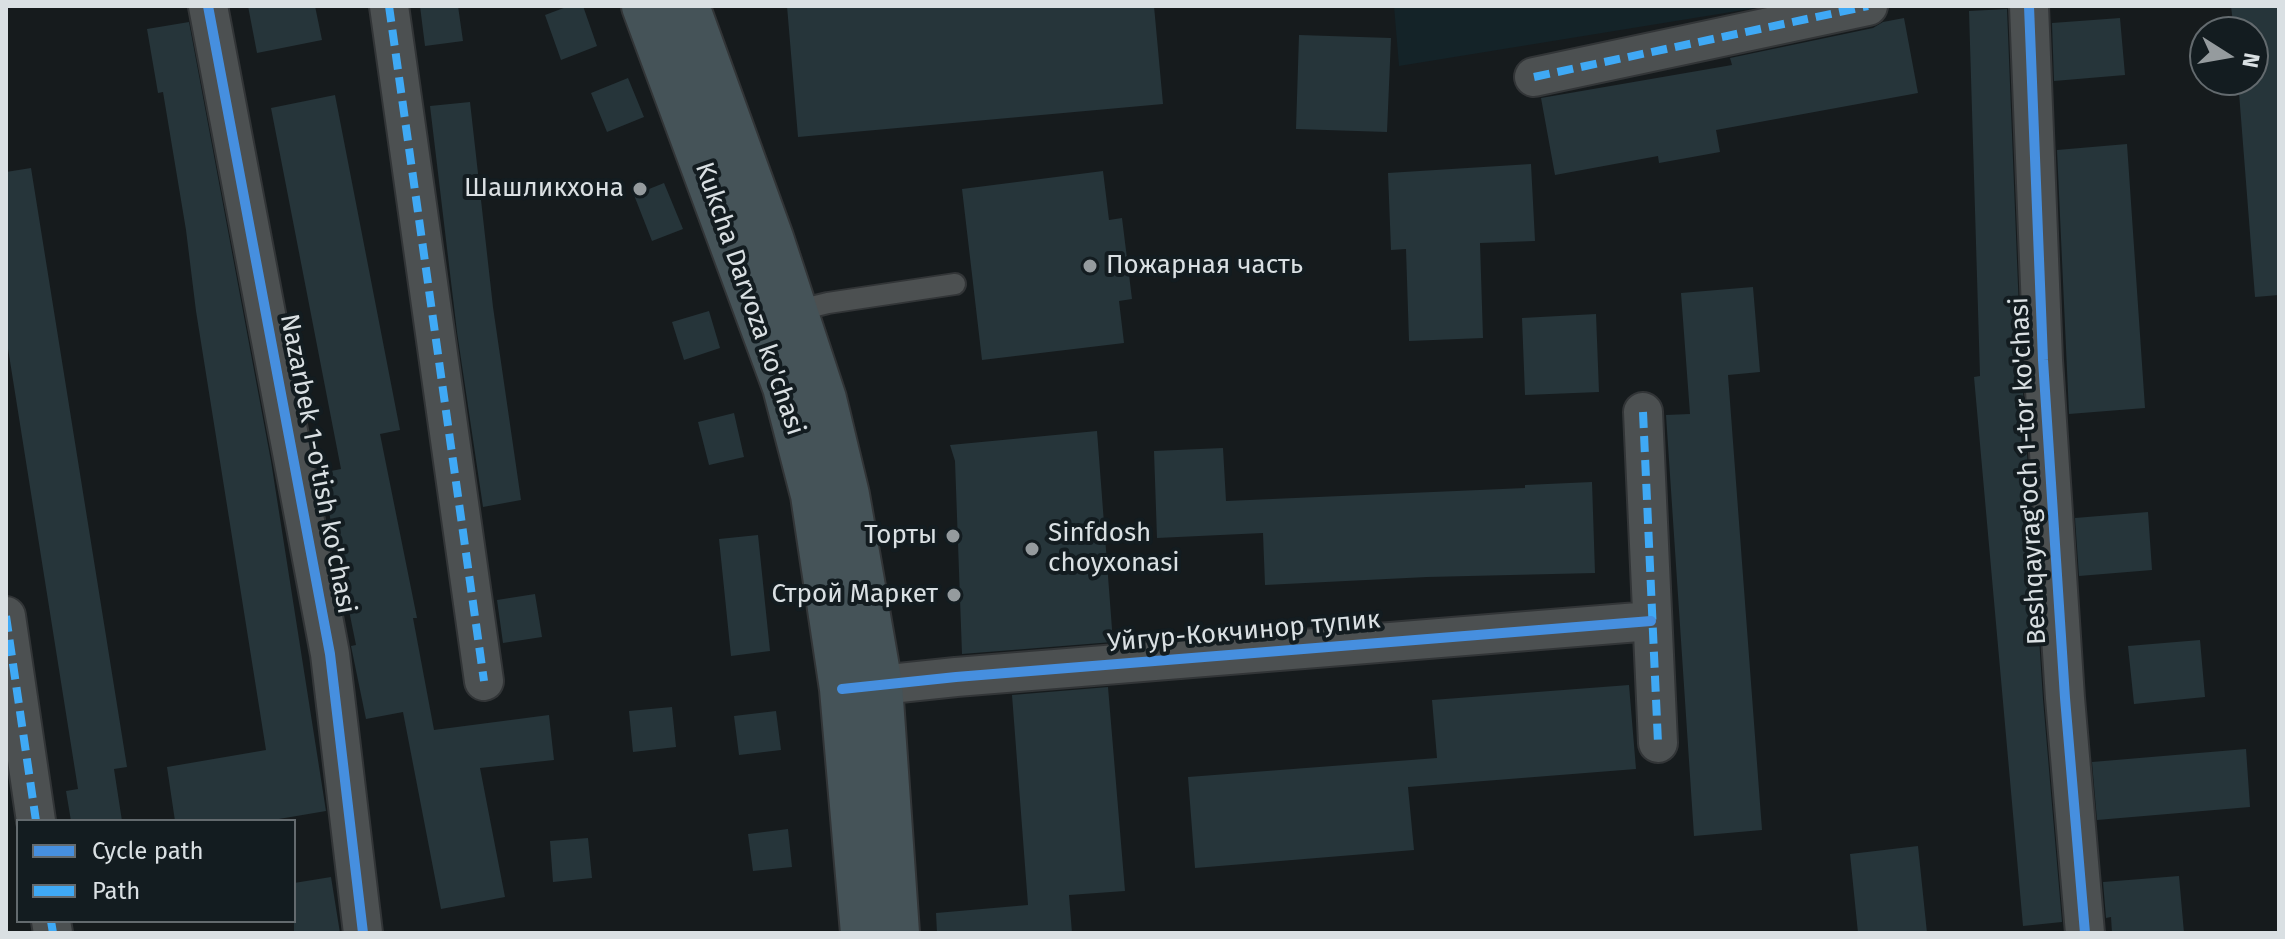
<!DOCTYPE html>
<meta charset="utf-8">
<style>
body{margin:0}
#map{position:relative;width:2285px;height:939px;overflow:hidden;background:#161b1d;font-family:"Fira Sans",sans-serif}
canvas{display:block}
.frame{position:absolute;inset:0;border:8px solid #dae0e3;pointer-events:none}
.legend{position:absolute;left:16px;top:819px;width:280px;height:104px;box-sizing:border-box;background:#131c20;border:2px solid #636a6e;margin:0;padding:10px 14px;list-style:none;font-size:24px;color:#dae0e3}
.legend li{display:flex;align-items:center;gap:16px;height:40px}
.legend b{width:40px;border:2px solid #636a6e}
.north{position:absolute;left:2189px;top:16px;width:80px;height:80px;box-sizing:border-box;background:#131c20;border:2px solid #636a6e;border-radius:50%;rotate:101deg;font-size:22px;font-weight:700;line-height:32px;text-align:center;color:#dae0e3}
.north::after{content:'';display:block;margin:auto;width:28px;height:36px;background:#959b9e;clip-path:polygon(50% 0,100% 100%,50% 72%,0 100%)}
</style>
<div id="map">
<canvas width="2285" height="939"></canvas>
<div class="frame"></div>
<ul class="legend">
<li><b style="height:10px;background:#468fdf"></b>Cycle path</li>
<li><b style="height:10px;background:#3fa9f5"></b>Path</li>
</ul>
<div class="north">N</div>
</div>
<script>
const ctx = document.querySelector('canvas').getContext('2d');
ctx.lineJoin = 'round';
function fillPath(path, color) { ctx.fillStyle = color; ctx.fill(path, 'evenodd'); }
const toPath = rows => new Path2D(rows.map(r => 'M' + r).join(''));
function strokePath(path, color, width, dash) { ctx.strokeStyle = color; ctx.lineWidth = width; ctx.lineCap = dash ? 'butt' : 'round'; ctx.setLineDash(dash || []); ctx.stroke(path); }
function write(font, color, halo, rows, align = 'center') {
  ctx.font = font + ' "Fira Sans",sans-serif'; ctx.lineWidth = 8; ctx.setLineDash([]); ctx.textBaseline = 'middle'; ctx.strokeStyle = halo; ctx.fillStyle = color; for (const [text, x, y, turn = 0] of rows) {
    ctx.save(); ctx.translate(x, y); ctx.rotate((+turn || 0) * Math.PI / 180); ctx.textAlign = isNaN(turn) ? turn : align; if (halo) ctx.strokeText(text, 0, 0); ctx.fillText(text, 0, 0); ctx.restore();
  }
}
const built = toPath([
 [1394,6,1768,6,1399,66]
]);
const building = toPath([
 [248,6,315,6,322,40,257,53],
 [420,6,458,6,463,41,425,46],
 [569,6,583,6,597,46,561,60,545,15],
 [787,6,1154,6,1163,104,798,137],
 [2231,6,2279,6,2279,295,2255,297,2238,80,2253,80,2253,32,2234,32],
 [2007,9,2021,361,2043,699,2062,922,2023,926,1974,377,1980,376,1969,11],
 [1904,18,1918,93,1716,130,1720,152,1659,163,1658,156,1555,175,1541,98,1732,65,1730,58,1873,28,1883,22],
 [2120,18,2125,75,2054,81,2052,23],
 [189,22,271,461,326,811,267,821,175,821,167,767,266,750,196,311,186,230,163,92,158,93,147,29],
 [1299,35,1391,38,1387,132,1296,129],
 [628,78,644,117,607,132,591,93],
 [335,95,400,430,380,434,417,618,413,618,434,730,549,715,554,760,480,768,505,897,441,909,403,712,366,719,351,646,356,645,321,473,341,469,271,108],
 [470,102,493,307,521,500,483,507,457,332,430,106],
 [2127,144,2145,408,2069,414,2057,150],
 [1531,164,1535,241,1480,243,1483,338,1409,341,1406,249,1391,250,1388,173],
 [31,168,127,767,114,769,122,821,71,821,66,791,78,789,6,336,6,172],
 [1103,171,1109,220,1122,218,1132,299,1119,301,1124,343,982,360,962,189],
 [664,183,683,229,652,241,634,195],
 [1753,287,1760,372,1728,375,1762,830,1694,836,1666,415,1690,414,1681,293],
 [709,311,720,348,684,360,672,322],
 [1596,314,1599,392,1525,395,1522,318],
 [734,413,744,457,709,465,698,422],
 [1097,431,1113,642,962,654,955,461,950,445],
 [1223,448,1226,501,1525,488,1525,485,1592,482,1595,573,1427,577,1265,585,1263,533,1157,538,1154,451],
 [2148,512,2152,570,2079,576,2075,518],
 [758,535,770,651,731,656,719,539],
 [535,594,542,637,503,643,497,600],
 [2200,640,2205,697,2134,704,2128,646],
 [1629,685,1636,769,1408,787,1414,850,1195,868,1188,777,1437,758,1432,700],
 [1108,687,1125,891,1069,895,1072,933,937,933,936,913,1028,905,1012,695],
 [672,707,676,747,633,752,629,711],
 [776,711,781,750,739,755,734,716],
 [2246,749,2250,807,2097,820,2092,762],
 [788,829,792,867,753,871,748,834],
 [588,838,592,878,553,882,550,841],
 [1918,846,1927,933,1858,933,1850,854],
 [2179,876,2184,933,2112,933,2111,917,2106,918,2103,882],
 [331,877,340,933,294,933,294,883]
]);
const lane = toPath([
 [791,312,828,303,955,284]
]);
const street = toPath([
 [208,6,330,654,363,933],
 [389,6,484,681],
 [2029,6,2043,360,2065,698,2085,933],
 [1534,77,1868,6],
 [1643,412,1658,743],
 [6,616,36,821],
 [852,688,956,677,1651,621],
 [51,921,53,933]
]);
const primary = toPath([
 [644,6,785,387,813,495,842,689,863,933],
 [687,6,771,238,824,399,847,495,880,685,897,933]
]);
const quiet = toPath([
 [389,6,484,681],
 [1534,77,1868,6],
 [1643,412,1658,743],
 [6,616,36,821],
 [51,921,53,933]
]);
const cycleway = toPath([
 [208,6,330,654,363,933],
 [2029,6,2043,360,2065,698,2085,933],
 [842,689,956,677,1651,621]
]);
const markers = [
 [640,189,8,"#959b9e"],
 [1090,266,8,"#959b9e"],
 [953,536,8,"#959b9e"],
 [1032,549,8,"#959b9e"],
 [954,595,8,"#959b9e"]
];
const poiNames = [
 ["Шашликхона",624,189],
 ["Пожарная часть",1106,266,"left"],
 ["Sinfdosh",1048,534,"left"],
 ["choyxonasi",1048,564,"left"],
 ["Торты",937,536],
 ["Строй Маркет",938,595]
];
const streetNames = [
 ["Kukcha Darvoza ko'chasi",749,299,71],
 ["Nazarbek 1-o'tish ko'chasi",317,464,79],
 ["Beshqayrag'och 1-tor ko'chasi",2029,471,-93],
 ["Уйгур-Кокчинор тупик",1244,632,-5]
];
fillPath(built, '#142328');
fillPath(building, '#26353a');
strokePath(lane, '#323537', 24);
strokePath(street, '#323537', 42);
strokePath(primary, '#323537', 48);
strokePath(lane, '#4c5051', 20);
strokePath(street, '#4c5051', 38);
strokePath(primary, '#455358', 44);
strokePath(quiet, '#3fa9f5', 8, [16, 8]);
strokePath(cycleway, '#468fdf', 10);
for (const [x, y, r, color] of markers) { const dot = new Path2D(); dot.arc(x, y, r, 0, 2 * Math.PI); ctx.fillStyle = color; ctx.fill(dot); strokePath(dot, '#131c20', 3); }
write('26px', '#dae0e3', '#131c20', poiNames, 'right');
write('26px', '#dae0e3', '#131c20', streetNames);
</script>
